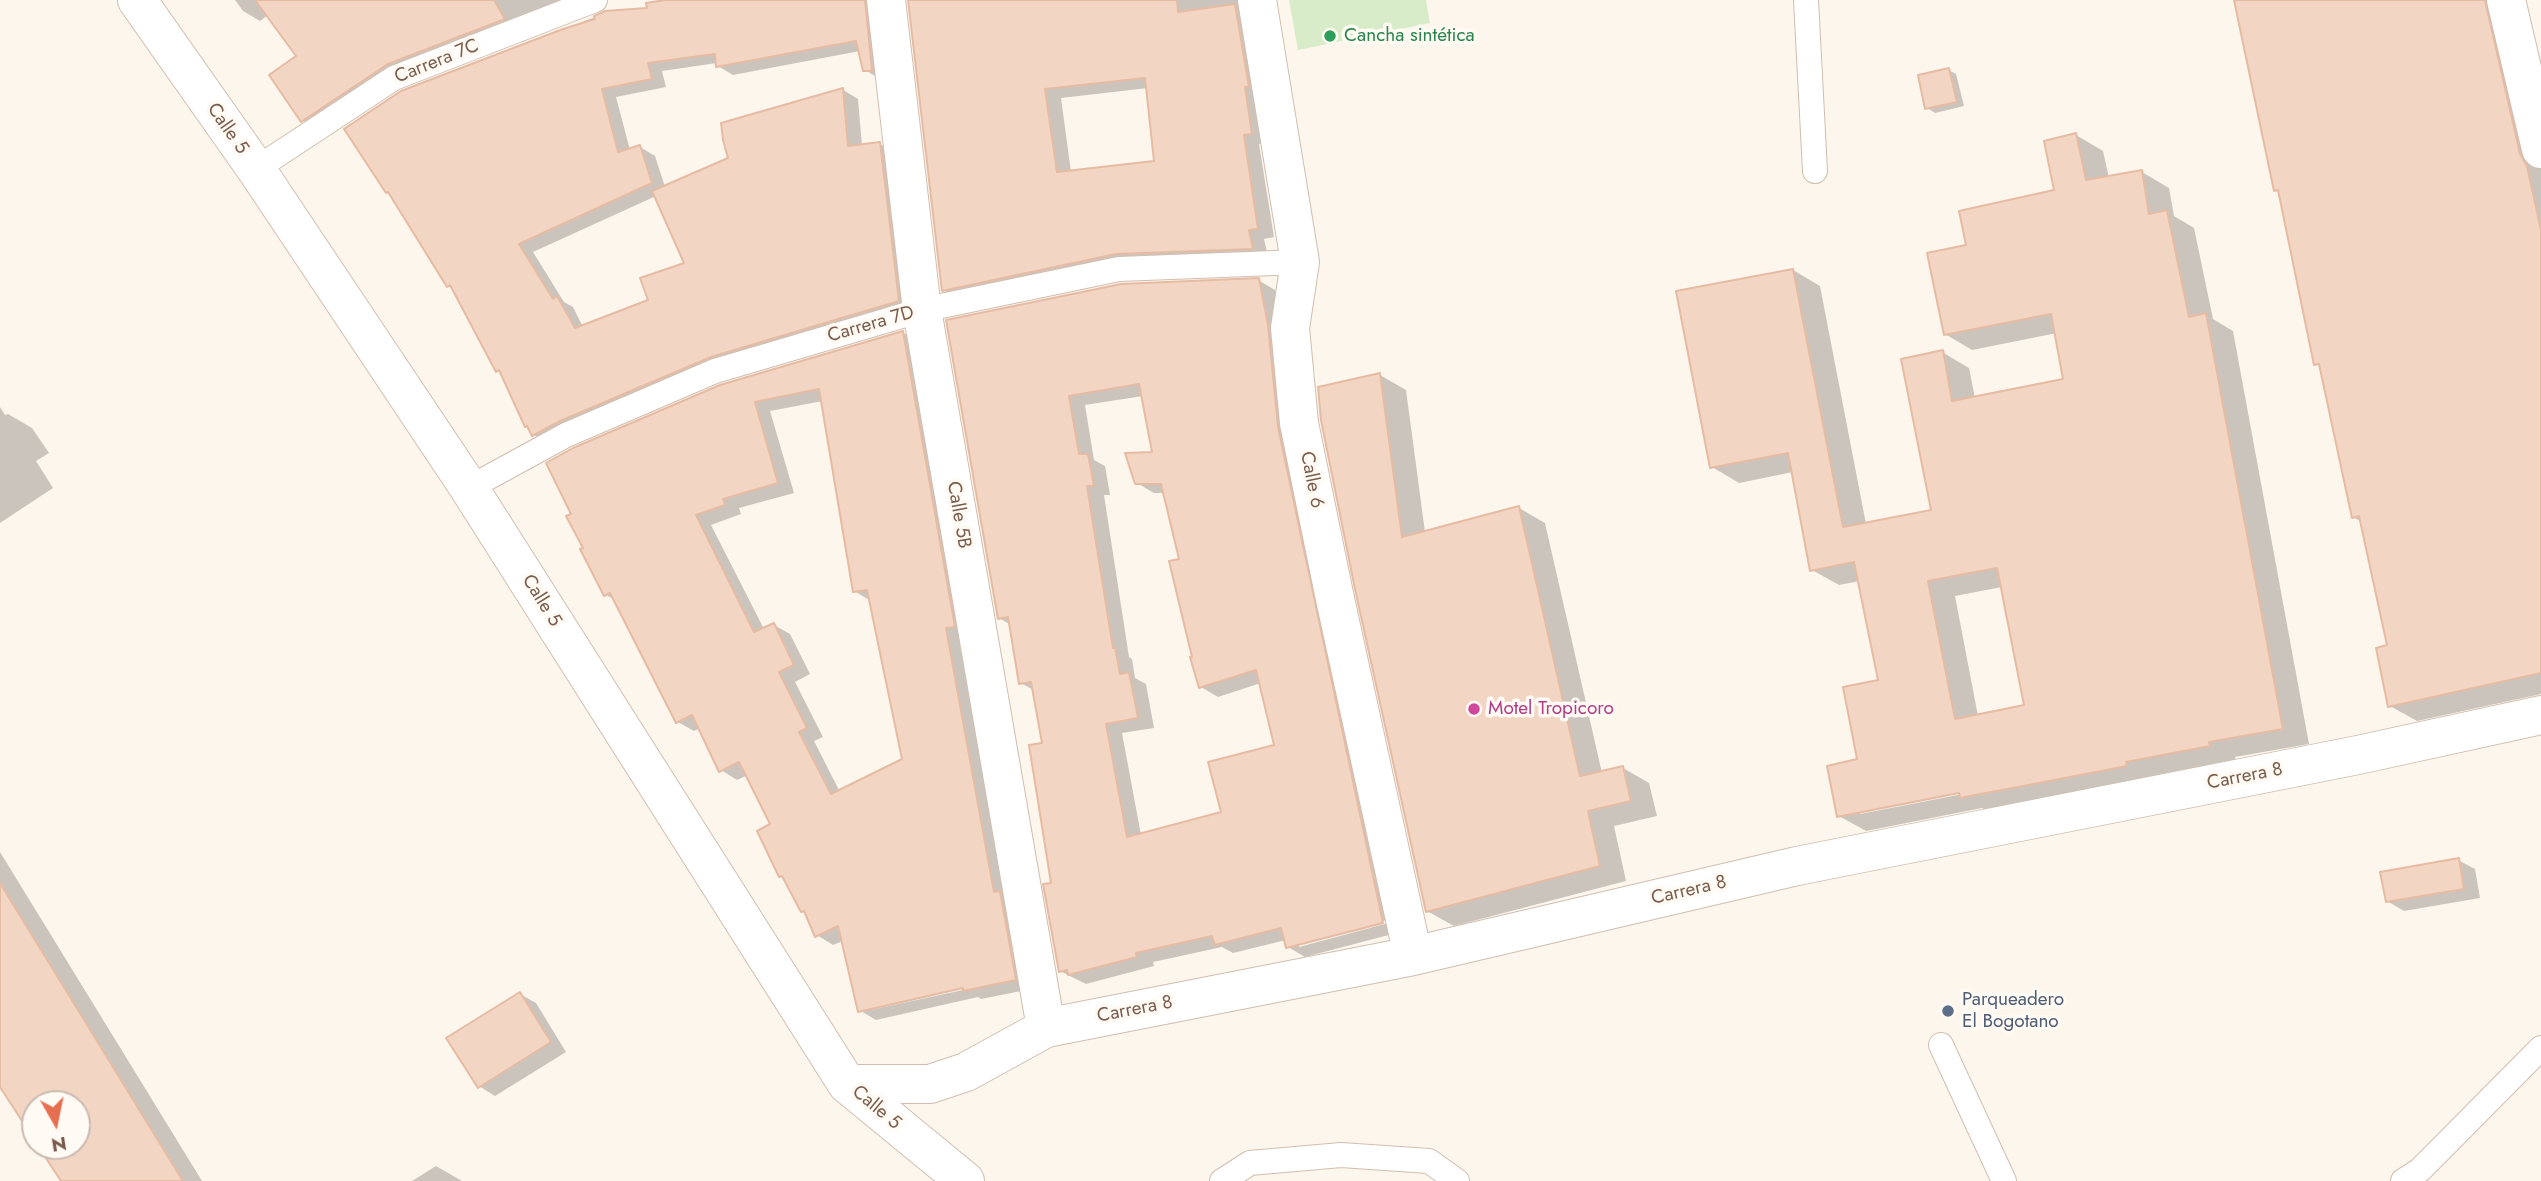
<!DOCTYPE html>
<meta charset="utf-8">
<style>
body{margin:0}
#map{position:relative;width:2541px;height:1181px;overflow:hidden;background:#fdf6ec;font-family:Jost,sans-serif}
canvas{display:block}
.north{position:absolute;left:21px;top:1090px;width:70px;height:70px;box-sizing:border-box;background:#fffaf3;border:2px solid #cabbb1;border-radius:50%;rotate:171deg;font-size:19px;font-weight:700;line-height:28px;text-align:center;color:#7a5c4d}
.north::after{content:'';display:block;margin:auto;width:24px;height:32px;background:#e76f51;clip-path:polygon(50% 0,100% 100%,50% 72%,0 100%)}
</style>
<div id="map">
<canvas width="2541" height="1181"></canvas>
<div class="north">N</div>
</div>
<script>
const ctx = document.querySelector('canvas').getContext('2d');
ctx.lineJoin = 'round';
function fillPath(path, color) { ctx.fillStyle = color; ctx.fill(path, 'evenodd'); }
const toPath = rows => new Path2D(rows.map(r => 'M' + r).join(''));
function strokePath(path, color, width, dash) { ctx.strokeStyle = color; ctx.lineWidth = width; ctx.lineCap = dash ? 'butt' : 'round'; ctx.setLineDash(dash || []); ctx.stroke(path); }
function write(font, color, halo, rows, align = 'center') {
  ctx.font = font + ' Jost,sans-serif'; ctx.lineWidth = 7; ctx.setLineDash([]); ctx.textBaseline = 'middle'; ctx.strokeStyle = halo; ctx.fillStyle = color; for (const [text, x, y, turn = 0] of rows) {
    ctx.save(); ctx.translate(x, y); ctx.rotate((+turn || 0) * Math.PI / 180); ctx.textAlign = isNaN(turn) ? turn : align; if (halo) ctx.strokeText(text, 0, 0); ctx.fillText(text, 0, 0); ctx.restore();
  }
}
const green = toPath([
 [1289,0,1426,0,1430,23,1298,50]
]);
const shadow = toPath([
 [235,0,589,0,405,73,319,130,302,120,298,57,268,15,260,21,243,11],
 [677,0,844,0,864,2,879,11,880,79,865,70,860,51,733,75,718,66,717,63,662,71,666,87,616,97,630,150,640,147,655,156,665,187,730,159,843,90,858,99,862,146,880,144,895,153,914,310,549,444,534,435,454,289,448,286,393,195,387,192,402,93,605,13,649,9],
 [656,196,687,264,650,301,583,327,573,307,564,302,533,252],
 [910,0,1249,0,1268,142,1259,144,1274,237,1264,239,1268,257,960,299,943,290],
 [1148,88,1156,162,1071,172,1061,98],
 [2236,0,2514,0,2541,148,2541,694,2417,721,2390,706,2389,647,2362,522,2353,517,2321,367,2316,364,2280,193,2275,190],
 [1948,70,1956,74,1964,106,1935,113,1927,108],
 [2076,135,2103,151,2109,178,2142,172,2169,188,2174,216,2194,228,2213,319,2233,331,2309,744,2235,757,2236,761,1989,812,1982,808,1866,831,1839,816,1859,761,1880,681,1860,581,1839,585,1812,570,1793,472,1739,483,1712,467,1793,270,1820,286,1866,524,1933,511,1942,352,1969,368,1975,398,2065,380,2057,333,1972,350,1945,334,1968,246,2056,191],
 [2002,587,2026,706,1978,716,1955,596],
 [1967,789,1968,793,1860,814,1860,810],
 [1258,280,1275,290,1400,932,1305,957,1288,947,1286,940,1233,953,1222,947,1153,962,1154,966,1086,984,1060,971,1044,744,1035,691,1021,683,1011,625,999,618,948,322],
 [1143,396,1154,453,1137,483,1154,493,1165,493,1181,560,1201,687,1218,697,1261,683,1277,747,1223,813,1141,835,1122,733,1154,728,1146,684,1135,678,1132,659,1129,657,1104,495,1110,495,1105,466,1094,460,1085,405],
 [1391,919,1392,922,1299,947,1299,943],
 [903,333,920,342,1031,989,981,999,978,997,876,1020,859,1010,843,941,833,945,817,935,807,914,802,911,785,878,781,876,773,825,748,775,737,780,721,770,700,728,694,731,678,722,615,600,606,595,574,515,548,464],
 [823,401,854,591,871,601,904,760,840,792,814,741,823,737,795,682,810,674,790,634,774,625,764,629,711,525,741,514,739,508,794,493,770,411],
 [971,984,972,988,870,1010,870,1007],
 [1380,375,1406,390,1425,532,1519,508,1545,523,1602,773,1623,768,1649,783,1657,816,1614,826,1626,881,1454,926,1427,911],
 [0,407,5,415,8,414,32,428,49,453,36,461,53,488,0,523],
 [0,852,202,1181,63,1181,40,1146,77,1146,77,1104,35,1104,35,1138,0,1083],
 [2458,860,2475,869,2480,898,2404,911,2387,901],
 [520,994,536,1003,566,1052,495,1096,479,1086],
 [436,1166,462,1181,412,1181]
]);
const building = toPath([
 [255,0,494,0,505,19,388,64,301,122,269,75,296,56,255,0],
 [665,0,865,0,872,71,863,71,856,41,716,67,715,54,648,63,652,79,602,89,618,152,640,145,652,183,519,244,553,299,557,296,575,328,648,300,640,278,684,263,652,191,728,158,723,140,721,123,843,88,848,146,880,142,899,301,711,357,560,421,532,436,527,426,525,427,499,370,496,372,450,285,447,287,388,192,386,193,344,129,401,91,563,29,595,19,594,16,605,11,647,8,646,3,665,0],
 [908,0,1177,0,1178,12,1235,4,1249,87,1245,87,1252,134,1244,135,1258,229,1249,230,1253,249,1116,254,942,291,908,0],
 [1145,78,1154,161,1057,172,1045,89,1145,78],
 [2234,0,2485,0,2520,154,2527,166,2541,230,2541,673,2388,707,2376,648,2387,645,2359,516,2352,518,2319,364,2314,365,2278,190,2274,191,2234,0],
 [1949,68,1957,102,1925,109,1918,75,1949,68],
 [2076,133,2086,180,2142,170,2149,214,2167,210,2189,317,2206,313,2283,729,2209,742,2210,746,2126,762,2127,766,2039,783,1960,798,1959,793,1837,817,1827,766,1857,759,1843,687,1878,680,1854,562,1810,571,1788,453,1710,468,1676,291,1793,269,1843,527,1931,510,1901,359,1943,350,1952,401,2063,379,2051,314,1944,335,1927,253,1966,245,1959,211,2054,190,2044,141,2076,133],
 [1997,568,2024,705,1955,719,1928,581,1997,568],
 [1259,278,1268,325,1278,427,1383,923,1286,948,1281,928,1215,945,1212,936,1136,953,1137,957,1068,975,1067,970,1059,972,1043,884,1051,883,1029,745,1042,743,1031,682,1019,684,1008,617,998,619,946,320,1121,284,1259,278],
 [1139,384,1152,452,1125,453,1135,484,1161,484,1179,559,1169,561,1192,657,1190,657,1199,688,1256,670,1274,745,1208,762,1221,812,1127,837,1106,724,1138,718,1129,672,1120,674,1115,647,1113,648,1087,486,1094,486,1088,454,1079,454,1069,396,1139,384],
 [903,331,955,627,946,628,994,892,1000,891,1016,980,963,991,963,988,858,1012,838,926,815,937,804,911,801,912,782,876,779,877,757,831,770,824,739,762,719,772,692,715,676,723,610,593,604,596,580,549,583,548,566,516,571,514,546,463,573,448,720,385,903,331],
 [819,389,853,592,867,590,902,759,831,794,799,732,807,728,779,672,794,665,774,623,754,632,696,515,725,505,723,499,778,483,755,402,819,389],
 [1380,373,1402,537,1519,506,1580,776,1623,766,1631,801,1588,811,1600,866,1426,912,1355,589,1321,420,1318,387,1380,373],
 [2459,858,2464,889,2386,902,2380,872,2459,858],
 [0,883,183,1181,61,1181,38,1146,77,1146,77,1104,35,1104,35,1141,0,1087,0,883],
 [520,992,551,1042,478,1088,446,1038,520,992]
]);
const service = toPath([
 [1806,0,1815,171],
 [256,169,394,78,595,0],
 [469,488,566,435,715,371,922,310,1119,269,1300,262],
 [1941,1045,2004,1181],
 [1222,1181,1250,1163,1341,1155,1429,1161,1457,1181],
 [2403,1181,2420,1170,2541,1048]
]);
const minor = toPath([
 [137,0,256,169,469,488,847,1084,965,1181],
 [886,0,922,310,1046,1028],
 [1257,0,1300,262,1290,328,1299,423,1334,594,1413,956],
 [2506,0,2541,149],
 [847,1084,930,1084,966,1072,1046,1028,1413,956,1797,866,2358,755,2541,715]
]);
const markers = [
 [1330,36,7,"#2e9e5b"],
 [1474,709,7,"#d1479c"],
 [1948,1011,7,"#5c6f8a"]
];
const leisureNames = [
 ["Cancha sintética",1344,36]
];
const streetNames = [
 ["Carrera 7C",437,62,-22],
 ["Calle 5",227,129,55],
 ["Carrera 7D",871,325,-16],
 ["Calle 6",1311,480,79],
 ["Calle 5B",958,515,80],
 ["Calle 5",541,601,58],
 ["Carrera 8",2245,777,-11],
 ["Carrera 8",1689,891,-13],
 ["Carrera 8",1135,1010,-11],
 ["Calle 5",876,1108,40]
];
const hotelNames = [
 ["Motel Tropicoro",1488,709]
];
const serviceNames = [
 ["Parqueadero",1962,1000],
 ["El Bogotano",1962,1022]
];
fillPath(green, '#d8ecc9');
fillPath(shadow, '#0003');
fillPath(building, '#f3d5c3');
strokePath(building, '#e6bba3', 2);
strokePath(service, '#d1beb0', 26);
strokePath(minor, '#d1beb0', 40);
strokePath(service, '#fff', 24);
strokePath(minor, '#fff', 38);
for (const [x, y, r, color] of markers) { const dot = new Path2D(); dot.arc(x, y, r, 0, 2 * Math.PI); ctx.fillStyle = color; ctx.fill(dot); strokePath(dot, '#fffaf3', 2.5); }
write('19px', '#27864d', '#fffaf3', leisureNames, 'left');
write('19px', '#7a5c4d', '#fffaf3', streetNames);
write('19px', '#b23c85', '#fffaf3', hotelNames, 'left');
write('19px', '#4e5e75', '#fffaf3', serviceNames, 'left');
</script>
